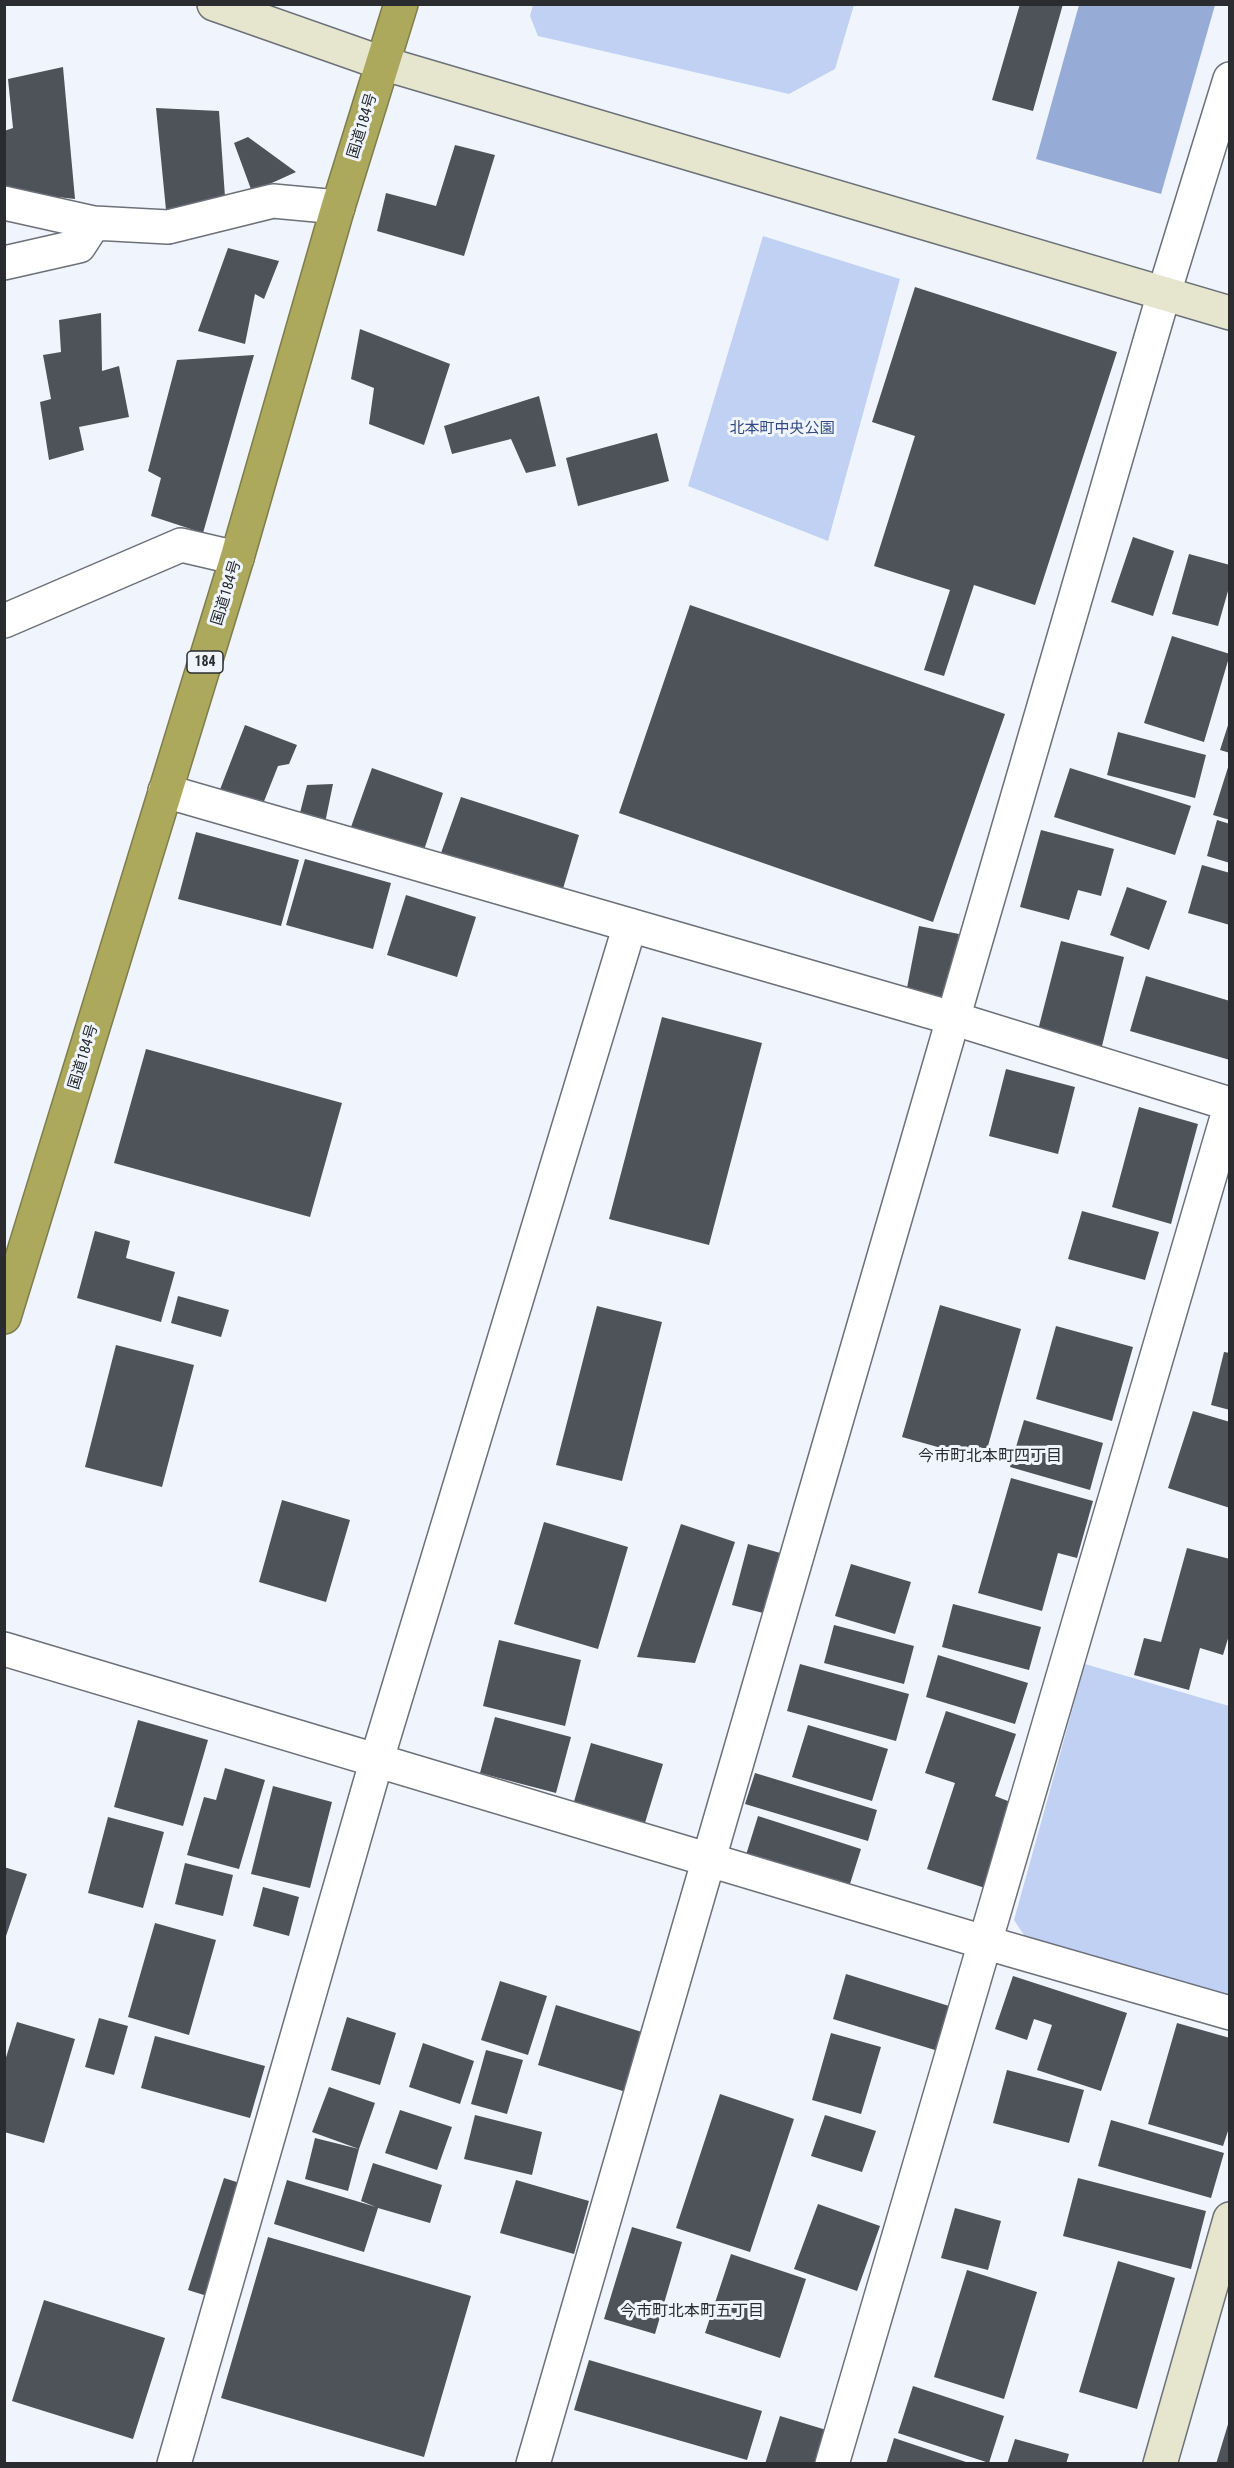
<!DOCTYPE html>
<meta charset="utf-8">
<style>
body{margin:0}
#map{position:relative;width:1234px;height:2468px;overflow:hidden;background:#f0f5fd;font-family:"Roboto Condensed",sans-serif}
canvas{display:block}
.frame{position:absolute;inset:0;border:6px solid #2a2c2f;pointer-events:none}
</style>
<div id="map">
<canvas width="1234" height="2468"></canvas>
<div class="frame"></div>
</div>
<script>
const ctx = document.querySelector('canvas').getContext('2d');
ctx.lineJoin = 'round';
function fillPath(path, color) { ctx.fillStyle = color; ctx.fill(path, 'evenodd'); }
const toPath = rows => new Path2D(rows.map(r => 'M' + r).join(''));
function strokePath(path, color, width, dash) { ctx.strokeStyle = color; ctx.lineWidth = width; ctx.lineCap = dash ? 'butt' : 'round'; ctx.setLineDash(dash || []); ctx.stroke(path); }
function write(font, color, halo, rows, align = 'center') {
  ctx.font = font + ' "Roboto Condensed","Noto Sans JP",sans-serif'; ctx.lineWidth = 6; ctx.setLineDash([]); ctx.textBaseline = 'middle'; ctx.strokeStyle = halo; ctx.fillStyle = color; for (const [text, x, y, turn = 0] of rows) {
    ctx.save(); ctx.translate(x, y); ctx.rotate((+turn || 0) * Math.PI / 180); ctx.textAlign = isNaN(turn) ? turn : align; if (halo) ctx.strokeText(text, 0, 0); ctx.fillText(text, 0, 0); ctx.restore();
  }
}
const green = toPath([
 [533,5,533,4,854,5,835,69,789,94,538,36,530,16],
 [763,236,900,279,828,541,688,486],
 [1085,1664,1229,1706,1229,2000,1026,1938,1014,1920]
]);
const water = toPath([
 [1079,5,1215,5,1161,194,1036,159]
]);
const building = toPath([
 [1020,4,1063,4,1033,111,992,100],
 [63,67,75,199,4,191,4,131,13,128,8,79],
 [156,108,219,111,225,197,166,210],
 [248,137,296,172,252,192,234,143],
 [455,145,495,155,464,256,377,231,386,193,436,206],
 [228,248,279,261,264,299,255,294,245,344,198,331],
 [915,287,1117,352,1035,605,974,585,944,676,924,670,950,590,874,566,915,436,872,422],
 [101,313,102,371,119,366,129,417,79,427,84,450,49,460,40,402,51,399,43,355,61,352,59,320],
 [360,329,450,364,424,445,369,424,374,388,351,379],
 [254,355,203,533,151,516,161,478,148,471,177,360],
 [539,396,556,466,526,473,511,439,452,454,444,426],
 [657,433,669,481,578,506,566,458],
 [1133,537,1174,551,1153,616,1111,602],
 [1189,554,1230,565,1230,584,1218,626,1172,614],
 [690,605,1005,714,933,922,619,813],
 [1172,636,1230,654,1204,742,1144,723],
 [1230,719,1230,753,1220,750],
 [245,725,297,745,289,764,278,766,261,809,219,792],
 [1118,732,1206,755,1195,798,1107,775],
 [1230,761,1230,820,1213,815],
 [372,768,443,793,423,853,351,827],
 [1070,768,1191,806,1175,855,1054,817],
 [333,784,325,823,299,817,307,785],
 [461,797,579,835,562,892,441,853],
 [1217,820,1230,824,1230,863,1207,856],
 [1041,830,1114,849,1101,896,1078,890,1069,920,1020,907],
 [196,832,299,860,281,926,178,899],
 [305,859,391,883,373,949,286,925],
 [1202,865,1230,873,1230,925,1188,913],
 [1127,887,1167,901,1149,950,1110,935],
 [406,895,476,917,457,977,387,955],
 [919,926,959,934,946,1000,906,993],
 [1061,941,1124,957,1101,1050,1037,1034],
 [1146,976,1230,1001,1230,1060,1130,1031],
 [662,1017,762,1043,709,1245,609,1219],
 [146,1049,342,1103,310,1217,114,1163],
 [1006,1069,1075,1087,1058,1154,989,1136],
 [1139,1107,1198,1124,1171,1224,1112,1207],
 [1082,1211,1159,1232,1145,1280,1068,1259],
 [95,1231,130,1241,126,1258,175,1272,161,1322,77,1298],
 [178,1296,229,1310,221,1337,171,1323],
 [940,1305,1021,1329,984,1460,902,1437],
 [597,1306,662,1322,622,1481,556,1465],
 [1056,1326,1133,1347,1112,1421,1036,1399],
 [116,1345,194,1365,162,1487,85,1467],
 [1224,1352,1230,1353,1230,1410,1211,1405],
 [1193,1411,1230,1422,1230,1508,1168,1488],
 [1024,1420,1103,1443,1090,1490,1010,1467],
 [1011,1478,1093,1501,1077,1558,1058,1553,1042,1611,978,1593],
 [282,1500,350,1520,326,1602,259,1582],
 [544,1522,628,1547,598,1649,514,1624],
 [681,1524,735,1542,695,1663,637,1657],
 [748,1544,784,1554,767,1614,732,1605],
 [1187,1548,1230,1559,1230,1632,1223,1655,1200,1648,1189,1690,1134,1675,1144,1638,1161,1642],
 [851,1564,911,1582,895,1634,835,1616],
 [953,1604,1041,1627,1029,1670,942,1647],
 [834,1625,914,1646,904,1684,824,1663],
 [499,1640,581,1660,565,1726,483,1706],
 [938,1655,1028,1683,1015,1724,926,1697],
 [800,1664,909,1694,896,1741,787,1711],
 [946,1711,1016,1734,995,1796,1013,1803,985,1888,927,1869,955,1783,925,1773],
 [495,1717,571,1737,556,1793,480,1773],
 [138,1720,208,1740,183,1826,114,1807],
 [808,1725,888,1749,872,1801,792,1777],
 [591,1743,663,1764,644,1826,573,1805],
 [225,1768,265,1780,239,1869,187,1855,204,1797,216,1800],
 [755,1773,877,1810,868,1841,745,1804],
 [273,1786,332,1802,310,1888,251,1874],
 [758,1816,861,1849,849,1887,746,1855],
 [108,1817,164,1832,143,1908,88,1893],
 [185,1863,233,1875,223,1916,175,1904],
 [4,1867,27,1874,5,1939,4,1939],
 [263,1887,299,1897,289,1936,253,1926],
 [155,1923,216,1940,189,2035,128,2017],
 [846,1974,949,2006,935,2050,833,2019],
 [1013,1976,1127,2013,1101,2091,1037,2070,1052,2025,1034,2019,1027,2040,995,2029],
 [500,1981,547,1996,528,2055,481,2040],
 [556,2005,645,2033,626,2092,538,2065],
 [347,2017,396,2033,380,2085,331,2070],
 [99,2018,128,2026,114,2075,85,2067],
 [17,2022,75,2039,44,2143,4,2132,4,2064],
 [1177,2023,1230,2038,1230,2125,1223,2146,1148,2124],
 [831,2033,881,2047,861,2114,812,2100],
 [155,2036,265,2066,250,2118,141,2088],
 [423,2043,474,2061,460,2104,409,2087],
 [486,2050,523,2060,507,2114,471,2104],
 [1007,2070,1084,2090,1069,2143,993,2123],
 [329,2087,375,2103,359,2149,312,2132],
 [720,2094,794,2119,750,2252,676,2228],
 [400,2110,452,2127,437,2170,385,2153],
 [475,2115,542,2132,532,2175,464,2159],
 [825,2115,876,2131,862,2172,811,2156],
 [1111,2120,1224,2153,1211,2198,1098,2166],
 [315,2138,359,2149,348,2191,305,2179],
 [373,2163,442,2185,430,2223,378,2208,364,2252,274,2224,287,2180,376,2207,361,2201],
 [224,2178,243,2184,207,2296,188,2290],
 [1078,2178,1206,2211,1191,2269,1063,2236],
 [516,2180,589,2201,574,2254,500,2233],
 [818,2204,880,2226,857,2291,794,2269],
 [955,2208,1001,2221,988,2270,941,2258],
 [632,2227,682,2242,655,2334,604,2319],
 [268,2237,471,2296,424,2457,221,2398],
 [731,2254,806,2279,780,2358,705,2333],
 [1118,2261,1175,2278,1137,2409,1079,2392],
 [967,2270,1037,2292,1004,2399,934,2377],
 [44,2300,165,2338,133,2439,12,2401],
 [589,2360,762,2411,747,2460,574,2410],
 [913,2386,1004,2416,989,2463,898,2433],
 [780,2416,833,2432,824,2464,765,2464],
 [1229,2421,1230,2464,1216,2464],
 [894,2438,969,2463,969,2464,886,2464],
 [1015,2439,1069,2454,1066,2464,1007,2464]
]);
const street = toPath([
 [4,203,94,223,168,227,273,201,338,207],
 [4,263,79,246,94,223],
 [4,621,181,545,237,558],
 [165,791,952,1018,1230,1104],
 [4,1649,987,1943,1230,2013],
 [174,2464,377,1759,630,925],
 [533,2464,1164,293,1230,79],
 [832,2464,1230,1107]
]);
const secondary = toPath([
 [214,4,382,63,1230,313],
 [1160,2464,1230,2219]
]);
const highway = toPath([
 [4,1317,237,558,338,207,401,4]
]);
const shields = [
 [205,662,36]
];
const shieldNames = [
 ["184",205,662]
];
const streetNames = [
 ["国道184号",363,126,-73],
 ["国道184号",227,593,-73],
 ["国道184号",84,1057,-73]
];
const parkNames = [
 ["北本町中央公園",782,429]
];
const neighbourhoodNames = [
 ["今市町北本町四丁目",990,1457],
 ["今市町北本町五丁目",692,2312]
];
fillPath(green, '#c0d1f4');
fillPath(water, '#96abd6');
fillPath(building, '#4e5259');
strokePath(street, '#6c7078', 36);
strokePath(secondary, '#6c7078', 36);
strokePath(highway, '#7e7d4c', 36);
strokePath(street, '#fff', 33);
strokePath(secondary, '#e6e5ce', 33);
strokePath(highway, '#aca85c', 33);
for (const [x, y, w] of shields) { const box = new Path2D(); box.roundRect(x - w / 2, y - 11, w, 22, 4.5); ctx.fillStyle = '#f0f5fd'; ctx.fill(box); strokePath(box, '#2a2c2f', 1.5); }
write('bold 14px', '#2a2c2f', null, shieldNames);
write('15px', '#2a2c2f', '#f0f5fd', streetNames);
write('15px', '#324a81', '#f0f5fd', parkNames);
write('16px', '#2a2c2f', '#f0f5fd', neighbourhoodNames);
</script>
